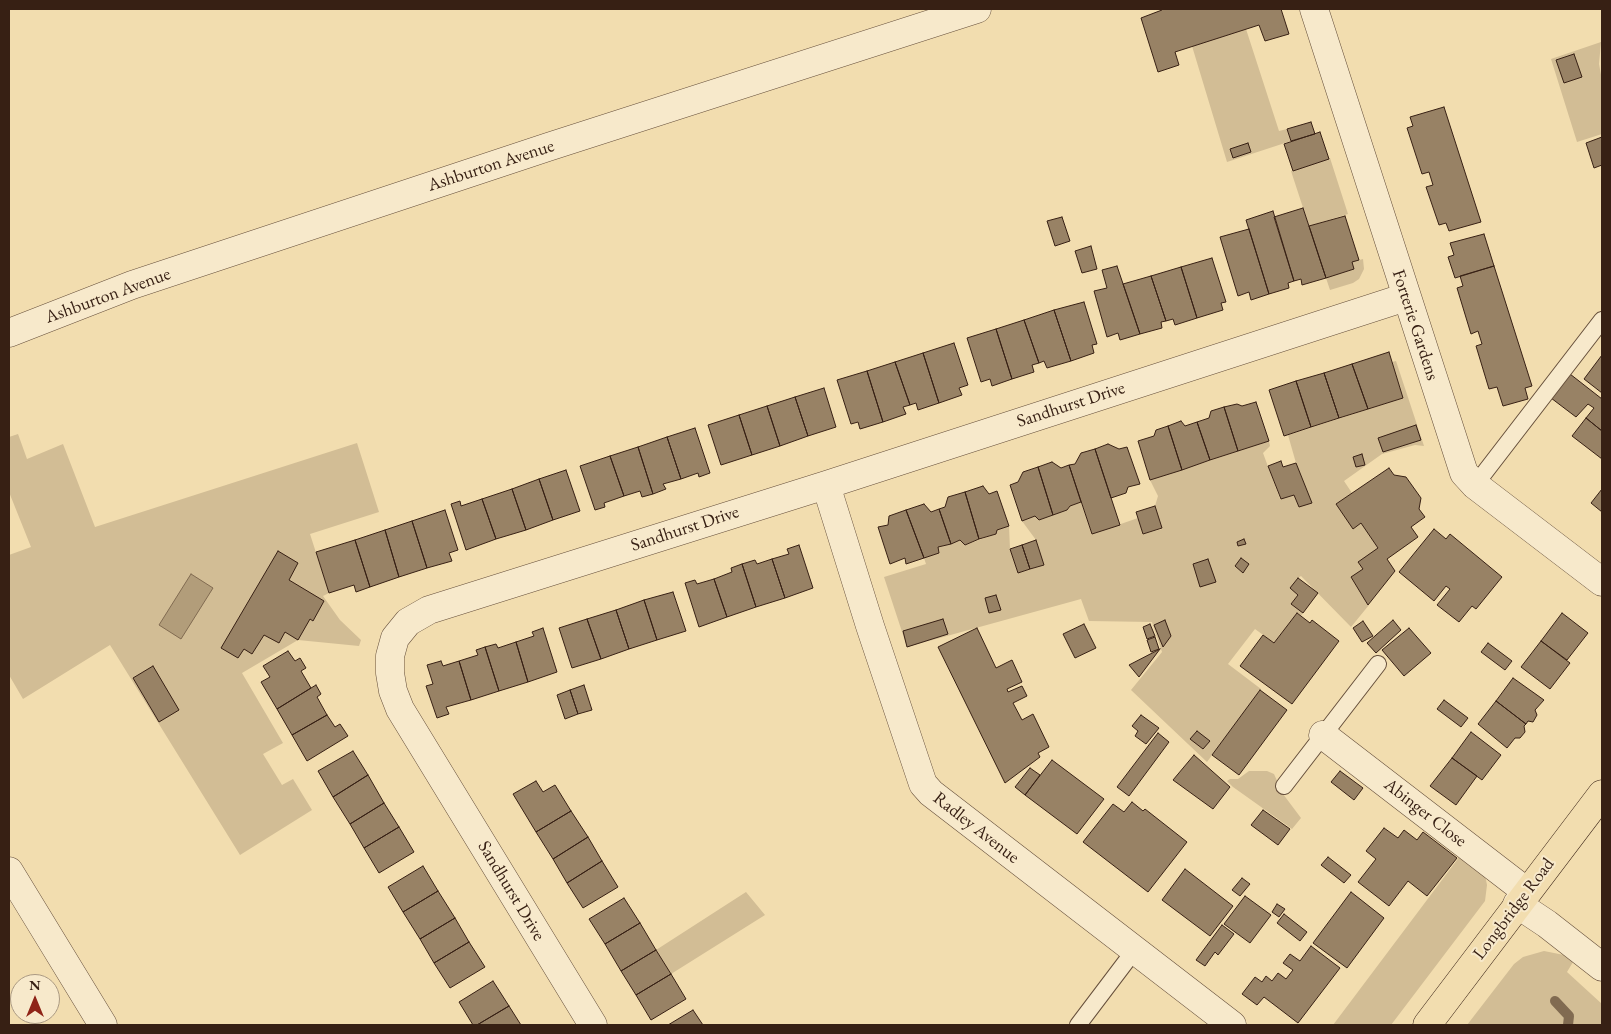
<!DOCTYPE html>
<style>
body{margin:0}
#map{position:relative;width:1611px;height:1034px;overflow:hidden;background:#f2ddaf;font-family:"EB Garamond",serif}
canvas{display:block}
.frame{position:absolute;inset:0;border:10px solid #372014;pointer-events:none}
.north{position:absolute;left:10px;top:974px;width:50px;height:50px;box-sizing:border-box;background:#f7e9cb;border:1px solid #aa9982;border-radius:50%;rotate:0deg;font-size:14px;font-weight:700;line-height:20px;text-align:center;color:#372014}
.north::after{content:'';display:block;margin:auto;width:18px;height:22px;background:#8f2418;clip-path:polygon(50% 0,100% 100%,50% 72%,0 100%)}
</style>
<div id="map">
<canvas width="1611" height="1034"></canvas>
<div class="frame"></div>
<div class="north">N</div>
</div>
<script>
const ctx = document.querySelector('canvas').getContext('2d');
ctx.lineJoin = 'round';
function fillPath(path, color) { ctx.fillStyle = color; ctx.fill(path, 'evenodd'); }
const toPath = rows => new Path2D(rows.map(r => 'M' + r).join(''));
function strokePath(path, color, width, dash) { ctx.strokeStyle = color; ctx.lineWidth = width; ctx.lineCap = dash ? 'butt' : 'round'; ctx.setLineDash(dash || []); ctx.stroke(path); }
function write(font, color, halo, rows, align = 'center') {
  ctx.font = font + ' "EB Garamond",serif'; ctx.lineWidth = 4; ctx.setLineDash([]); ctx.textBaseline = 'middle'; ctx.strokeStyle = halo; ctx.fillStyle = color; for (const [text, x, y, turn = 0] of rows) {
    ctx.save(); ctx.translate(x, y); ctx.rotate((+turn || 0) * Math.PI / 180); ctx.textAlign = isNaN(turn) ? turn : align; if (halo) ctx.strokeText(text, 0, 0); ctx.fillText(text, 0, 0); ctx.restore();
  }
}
const green = toPath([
 [1246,29,1279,131,1287,129,1291,141,1227,162,1192,46],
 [1601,42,1599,64,1602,80,1602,134,1577,142,1551,59],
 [1330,158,1348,214,1309,226,1291,171],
 [1363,259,1364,269,1359,279,1353,283,1330,290,1326,278,1354,269,1352,262],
 [1396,361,1424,446,1415,445,1382,454,1344,481,1352,493,1336,504,1353,529,1361,523,1378,548,1363,569,1351,578,1369,605,1351,627,1301,576,1298,578,1291,588,1298,595,1291,604,1303,613,1301,616,1297,613,1274,643,1255,629,1228,664,1261,689,1207,762,1131,690,1162,652,1152,622,1089,621,1081,599,907,647,884,577,926,564,924,558,939,553,938,547,960,540,965,545,996,534,997,530,1009,526,1010,549,1018,573,1044,565,1036,540,1022,521,1035,516,1039,520,1067,510,1070,506,1081,502,1092,534,1138,518,1143,534,1162,529,1155,506,1158,496,1150,480,1269,441,1270,446,1263,453,1280,499,1294,495,1299,507,1312,503,1296,463,1288,435,1403,398,1392,362],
 [18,434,27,459,63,444,95,527,357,443,379,512,310,534,329,593,323,596,340,620,361,640,359,646,298,640,242,673,283,743,263,754,282,785,293,779,312,810,240,855,110,645,23,699,9,675,9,555,31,547,9,492,9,437],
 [1249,771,1267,771,1274,774,1283,794,1301,818,1292,829,1233,787,1227,781,1230,779,1238,779],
 [1463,852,1485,875,1487,885,1485,901,1391,1025,1333,1025],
 [746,892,765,915,671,974,656,950],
 [1544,951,1564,955,1573,962,1567,972,1602,1004,1602,1025,1467,1025,1514,964,1523,957]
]);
const water = toPath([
 [191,574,213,588,181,639,159,625,191,574]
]);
const stream = toPath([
 [1555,1001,1569,1016,1568,1025]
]);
const building = toPath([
 [1161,9,1281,9,1289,34,1265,41,1259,25,1175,52,1179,65,1158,72,1141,18,1162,10,1161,9],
 [1574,54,1582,77,1564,83,1556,60,1574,54],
 [1444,107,1481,222,1449,231,1446,223,1439,225,1426,187,1433,185,1429,172,1422,174,1407,128,1413,126,1410,117,1444,107],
 [1311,122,1315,134,1291,141,1287,129,1311,122],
 [1320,132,1329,159,1293,171,1284,144,1320,132],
 [1602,137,1602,165,1594,168,1586,143,1602,137],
 [1248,143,1251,152,1233,158,1230,149,1248,143],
 [1303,208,1326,278,1302,285,1301,279,1294,281,1274,217,1303,208],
 [1273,211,1294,281,1288,283,1289,288,1269,294,1246,220,1273,211],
 [1345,216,1359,260,1352,262,1354,269,1326,278,1309,226,1345,216],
 [1062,217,1070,241,1055,246,1047,221,1062,217],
 [1249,229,1269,294,1251,300,1249,292,1238,296,1220,237,1249,229],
 [1484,234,1494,266,1455,278,1448,257,1454,255,1450,243,1484,234],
 [1091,246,1097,269,1082,273,1075,251,1091,246],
 [1212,258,1226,302,1221,303,1223,310,1197,318,1181,267,1212,258],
 [1117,266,1140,334,1120,340,1118,333,1107,337,1094,291,1107,288,1102,270,1117,266],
 [1494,266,1532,386,1525,388,1528,399,1503,406,1497,387,1489,389,1476,346,1482,344,1478,331,1471,334,1457,288,1463,286,1460,276,1494,266],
 [1181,267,1197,318,1175,325,1173,319,1166,321,1151,276,1181,267],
 [1151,276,1166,321,1161,322,1162,328,1140,334,1123,284,1151,276],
 [1084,302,1097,344,1092,345,1094,353,1071,361,1054,310,1084,302],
 [1054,310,1071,361,1047,368,1044,361,1039,363,1024,320,1054,310],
 [1024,320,1039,363,1032,365,1034,372,1012,379,996,329,1024,320],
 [996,329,1012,379,992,386,990,379,981,382,967,338,996,329],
 [954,343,968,385,959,388,962,395,939,403,923,353,954,343],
 [1389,352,1403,398,1368,409,1352,364,1389,352],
 [923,353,939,403,918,410,916,403,910,405,895,362,923,353],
 [1602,355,1602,393,1584,379,1602,355],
 [895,362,910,405,903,407,906,414,883,422,867,371,895,362],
 [1352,364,1368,409,1339,418,1324,373,1352,364],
 [867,371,883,422,860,429,858,422,851,424,837,380,867,371],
 [1324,373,1339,418,1311,427,1296,381,1324,373],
 [1570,374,1602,399,1602,431,1586,418,1594,408,1588,404,1576,417,1551,398,1570,374],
 [1296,381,1311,427,1284,436,1269,390,1296,381],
 [824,388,836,427,808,436,795,397,824,388],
 [795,397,808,436,780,446,767,406,795,397],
 [1256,402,1269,441,1238,451,1224,407,1237,404,1242,406,1256,402],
 [767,406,780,446,752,455,739,415,767,406],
 [1224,407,1238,451,1210,460,1197,422,1209,418,1211,411,1224,407],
 [739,415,752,455,721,465,708,425,739,415],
 [1586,418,1602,431,1602,459,1572,436,1586,418],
 [1181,421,1185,426,1197,422,1210,460,1182,470,1168,426,1181,421],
 [1416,425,1421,440,1383,452,1378,438,1416,425],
 [1168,426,1182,470,1150,480,1138,441,1154,436,1156,430,1168,426],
 [695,428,710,473,699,477,698,473,681,479,667,437,695,428],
 [667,437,681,479,663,484,666,489,653,494,638,447,667,437],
 [1108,444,1119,449,1127,447,1140,484,1128,487,1126,493,1111,498,1095,449,1108,444],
 [638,447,653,494,642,497,640,491,624,496,610,456,638,447],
 [1095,449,1120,525,1092,534,1069,465,1075,464,1081,453,1095,449],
 [1362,454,1365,465,1356,467,1353,457,1362,454],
 [610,456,624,496,604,503,605,507,595,510,580,466,610,456],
 [1281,461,1283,467,1296,463,1312,503,1299,507,1294,495,1281,499,1268,466,1281,461],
 [1052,462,1061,468,1069,465,1081,502,1070,506,1067,510,1053,515,1038,467,1052,462],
 [1038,467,1053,515,1039,520,1035,516,1022,521,1010,485,1018,482,1023,472,1038,467],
 [1389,468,1394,475,1406,477,1421,498,1419,509,1425,517,1411,527,1418,537,1387,559,1395,571,1368,605,1351,577,1363,569,1358,562,1378,548,1361,523,1353,529,1336,504,1389,468],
 [566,470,580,511,553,520,539,479,566,470],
 [539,479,553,520,526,530,512,489,539,479],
 [983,486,989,494,997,491,1009,526,997,530,996,534,979,539,965,492,983,486],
 [512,489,526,530,496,539,482,499,512,489],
 [1602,489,1602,512,1591,503,1602,489],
 [965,492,979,539,965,545,960,540,951,544,939,509,945,507,948,497,965,492],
 [482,499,496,539,466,550,451,504,460,501,461,506,482,499],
 [924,504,931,512,939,509,951,544,938,547,939,553,924,558,906,510,924,504],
 [1155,506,1162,528,1143,534,1136,512,1155,506],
 [445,510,458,550,449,553,452,561,427,568,412,521,445,510],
 [906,510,924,558,906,564,905,558,890,564,878,527,888,525,889,516,906,510],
 [412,521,427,568,399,577,385,530,412,521],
 [1434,529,1446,539,1450,534,1502,577,1476,609,1472,606,1459,622,1437,605,1450,589,1446,586,1434,601,1399,572,1434,529],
 [385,530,399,577,370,587,355,540,385,530],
 [1244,539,1246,544,1238,546,1237,542,1244,539],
 [355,540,370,587,356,592,354,585,329,593,316,552,355,540],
 [1036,540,1044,565,1030,569,1022,545,1036,540],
 [799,545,813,588,785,598,772,559,789,554,787,549,799,545],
 [1022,545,1030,569,1018,573,1010,549,1022,545],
 [278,551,298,563,289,580,324,601,313,621,310,619,298,640,285,632,279,643,264,635,252,654,244,649,238,658,221,648,278,551],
 [1241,558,1249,564,1243,573,1235,566,1241,558],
 [772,559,785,598,756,607,742,564,755,560,757,564,772,559],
 [1208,559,1216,582,1200,587,1193,564,1208,559],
 [742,564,756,607,727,617,714,579,732,572,731,568,742,564],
 [1298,578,1318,593,1303,613,1291,604,1298,595,1290,588,1298,578],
 [714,579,727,617,699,627,685,583,695,580,697,584,714,579],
 [673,592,686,631,657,640,644,600,673,592],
 [996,595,1001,610,989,613,985,598,996,595],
 [644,600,657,640,629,649,616,610,644,600],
 [616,610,629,649,601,659,587,619,616,610],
 [1297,613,1310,623,1312,620,1339,641,1292,704,1240,666,1263,635,1274,643,1297,613],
 [1562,613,1588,633,1567,660,1541,641,1562,613],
 [587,619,601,659,572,668,559,628,587,619],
 [943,619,948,634,907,647,903,631,943,619],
 [1165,620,1171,636,1163,647,1154,625,1165,620],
 [1393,620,1401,630,1376,653,1367,643,1393,620],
 [1363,621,1373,636,1362,642,1353,628,1363,621],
 [1084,624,1096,648,1075,658,1063,634,1084,624],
 [1150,624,1155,636,1147,639,1143,627,1150,624],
 [543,628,557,672,528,682,516,642,534,636,532,632,543,628],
 [977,628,996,668,1012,660,1022,682,1007,689,1008,692,1022,686,1027,696,1013,703,1022,720,1033,714,1049,747,1038,753,1040,757,1005,783,938,647,977,628],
 [1409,628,1431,653,1404,676,1382,650,1409,628],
 [1155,637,1159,649,1151,652,1147,640,1155,637],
 [1541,641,1570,663,1550,689,1521,667,1541,641],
 [516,642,528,682,499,691,485,647,496,644,498,648,516,642],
 [1488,643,1512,661,1505,670,1481,652,1488,643],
 [485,647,499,691,471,700,459,661,478,655,476,650,485,647],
 [1160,649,1139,677,1129,665,1160,649],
 [288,651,295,661,300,658,306,668,301,671,311,688,277,709,261,682,270,677,263,666,288,651],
 [441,661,443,666,459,661,471,700,446,707,449,714,437,718,426,686,433,684,427,665,441,661],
 [153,666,179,710,159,722,133,678,153,666],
 [1513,678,1544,700,1535,710,1537,715,1533,722,1528,721,1526,724,1496,701,1513,678],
 [316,685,321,694,317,697,327,715,292,735,277,709,316,685],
 [584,685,592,710,578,714,570,690,584,685],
 [570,690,578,714,565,719,557,695,570,690],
 [1260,690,1287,710,1239,775,1212,755,1260,690],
 [1444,700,1468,718,1461,727,1437,709,1444,700],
 [1496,701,1526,724,1524,726,1525,732,1520,738,1515,738,1507,748,1478,724,1496,701],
 [327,715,335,727,340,724,348,736,307,761,292,735,327,715],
 [1141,715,1159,728,1146,744,1135,736,1138,731,1132,726,1141,715],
 [1197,731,1210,741,1203,749,1190,739,1197,731],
 [1471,732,1501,755,1482,780,1452,758,1471,732],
 [1158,733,1169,742,1129,796,1117,787,1158,733],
 [353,751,368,775,333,797,318,771,353,751],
 [1194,755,1230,787,1213,809,1173,780,1194,755],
 [1452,758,1477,776,1456,805,1430,786,1452,758],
 [1052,760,1104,799,1077,834,1025,795,1052,760],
 [1030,768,1040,775,1025,795,1015,787,1030,768],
 [1340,771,1363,788,1354,800,1331,782,1340,771],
 [368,775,384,803,350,824,333,797,368,775],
 [536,781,543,792,555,785,571,811,536,832,513,794,536,781],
 [1132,802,1143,811,1145,809,1187,842,1148,892,1083,842,1113,804,1124,812,1132,802],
 [384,803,399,827,364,848,350,824,384,803],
 [1263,810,1290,829,1278,845,1251,825,1263,810],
 [571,811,588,837,553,859,536,832,571,811],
 [399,827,414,852,379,873,364,848,399,827],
 [1384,828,1398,838,1404,830,1417,840,1423,832,1457,858,1427,896,1408,881,1389,906,1358,882,1376,859,1366,851,1384,828],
 [588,837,602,861,567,883,553,859,588,837],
 [1328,857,1351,875,1344,883,1321,865,1328,857],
 [602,861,618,887,583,908,567,883,602,861],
 [423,866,438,891,403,912,388,887,423,866],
 [1185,869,1233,906,1210,936,1162,900,1185,869],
 [1242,878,1250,884,1240,896,1232,890,1242,878],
 [438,891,455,918,420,939,403,912,438,891],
 [1351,892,1384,918,1347,968,1313,943,1351,892],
 [1245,896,1271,915,1250,943,1224,924,1245,896],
 [624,898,640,923,605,944,589,919,624,898],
 [1277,904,1285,909,1279,917,1272,912,1277,904],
 [1284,914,1307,932,1300,941,1277,923,1284,914],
 [455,918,469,942,434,963,420,939,455,918],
 [640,923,656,950,621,971,605,944,640,923],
 [1222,925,1234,934,1218,955,1215,952,1205,966,1196,960,1222,925],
 [469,942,485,967,450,988,434,963,469,942],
 [1311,946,1340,968,1298,1023,1264,997,1257,1005,1242,994,1255,977,1262,982,1266,976,1272,981,1278,973,1286,979,1293,970,1283,963,1290,954,1300,961,1311,946],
 [656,950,671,974,636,995,621,971,656,950],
 [671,974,686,999,651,1020,636,995,671,974],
 [493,981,509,1006,477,1025,473,1025,459,1002,493,981],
 [509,1006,521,1025,477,1025,509,1006],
 [693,1010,703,1025,668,1025,693,1010]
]);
const service = toPath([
 [1475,485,1602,320],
 [1284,786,1378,664],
 [1078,1025,1134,951]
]);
const minor = toPath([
 [1314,9,1464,473,1475,485,1602,582],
 [9,333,132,285,548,147,977,9],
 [826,485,870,626,923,784,931,793,1232,1025],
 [1323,735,1527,892],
 [9,871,103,1025],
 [1517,904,1547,924,1602,967],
 [593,1025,400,709,393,691,390,673,390,656,395,638,408,622,429,610,826,485,1406,297]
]);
const primary = toPath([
 [1427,1025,1602,794]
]);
const streetNames = [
 ["Ashburton Avenue",491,166,-18],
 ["Ashburton Avenue",108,296,-20],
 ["Forterie Gardens",1415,325,72],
 ["Sandhurst Drive",1071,405,-18],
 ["Sandhurst Drive",685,529,-18],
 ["Abinger Close",1425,813,38],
 ["Radley Avenue",976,828,38],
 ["Sandhurst Drive",511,891,59],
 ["Longbridge Road",1514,909,-53]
];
fillPath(green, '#d2bd95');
fillPath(water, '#b29d7a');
strokePath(water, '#816b51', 1);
strokePath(stream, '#816b51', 10);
fillPath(building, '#988265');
strokePath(building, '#372014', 1);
strokePath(service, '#664f3b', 18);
strokePath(minor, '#664f3b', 29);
strokePath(primary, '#372014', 29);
strokePath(service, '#f7e9cb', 16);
strokePath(minor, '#f7e9cb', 28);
strokePath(primary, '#f2ddaf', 28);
write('18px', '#372014', '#f7e9cb', streetNames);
</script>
